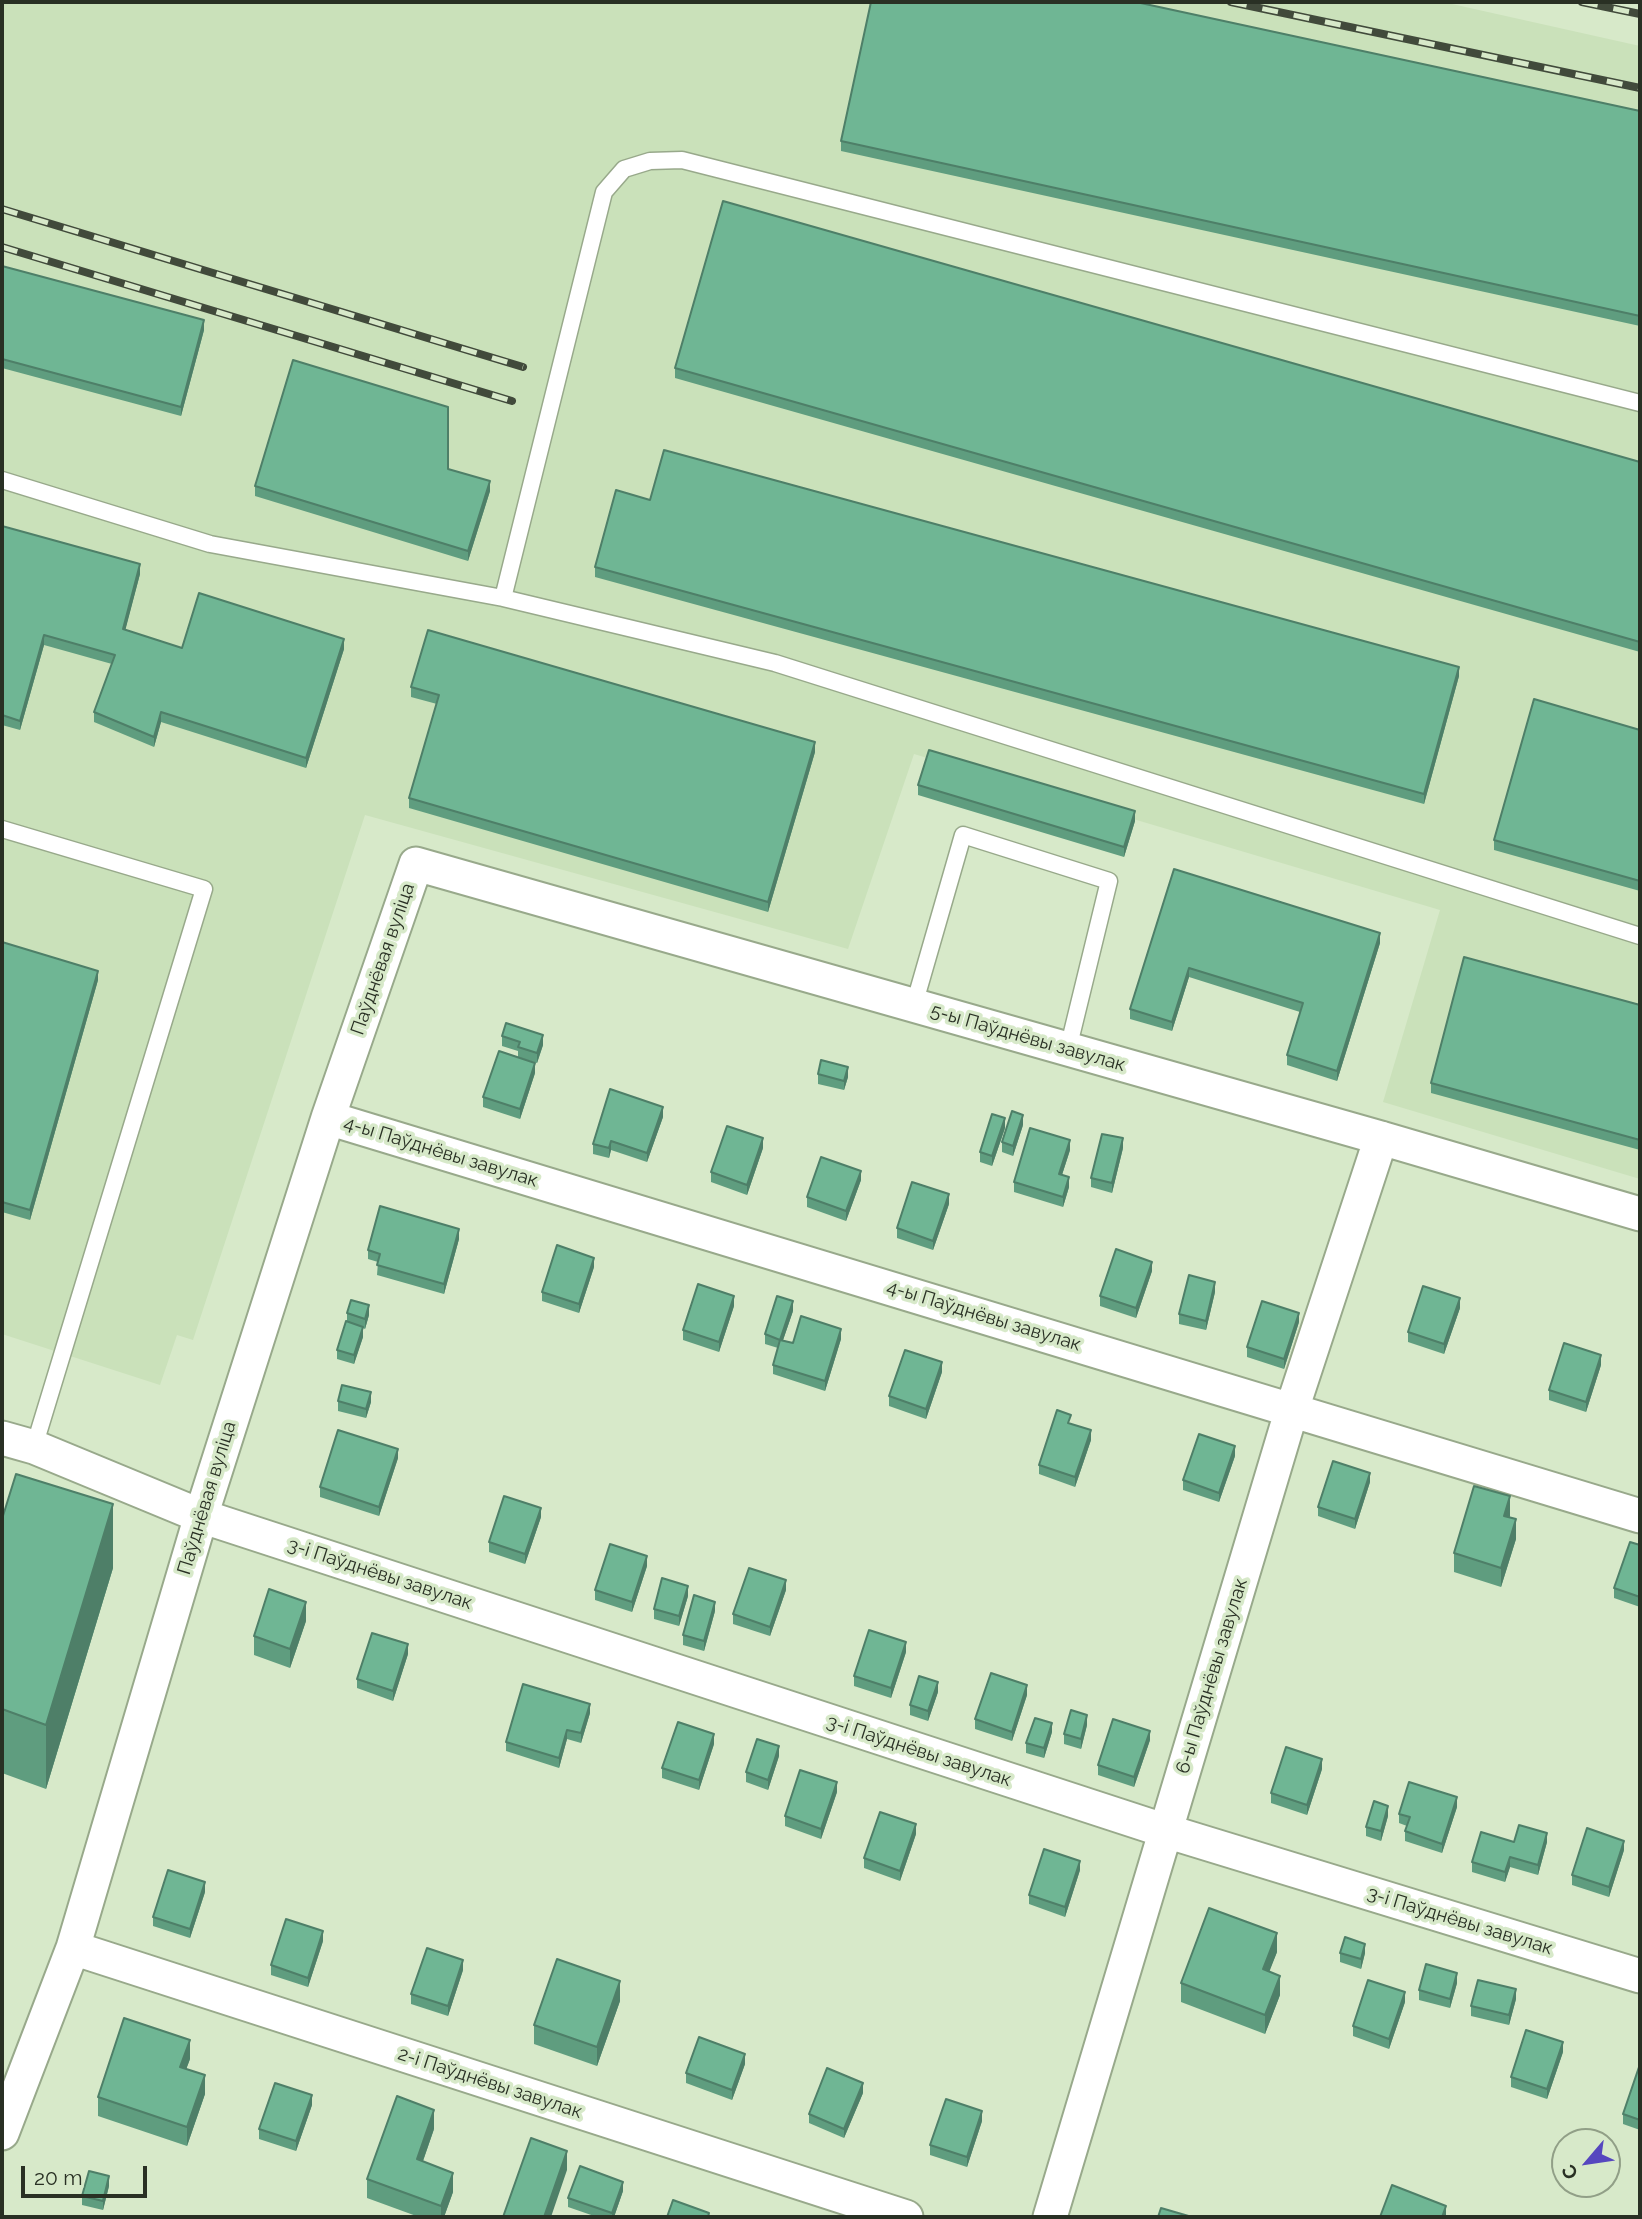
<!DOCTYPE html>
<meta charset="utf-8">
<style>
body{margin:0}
#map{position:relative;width:1642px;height:2219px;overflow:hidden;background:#d7e9c9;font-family:Raleway,sans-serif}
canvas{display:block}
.frame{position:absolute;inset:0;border:4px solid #293024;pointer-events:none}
.north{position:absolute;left:1551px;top:2128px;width:70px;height:70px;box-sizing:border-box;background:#d7e9c9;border:2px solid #919f87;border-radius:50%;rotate:241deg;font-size:19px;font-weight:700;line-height:28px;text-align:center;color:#293024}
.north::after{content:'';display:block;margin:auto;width:24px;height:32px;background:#5647bf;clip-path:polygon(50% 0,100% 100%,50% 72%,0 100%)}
.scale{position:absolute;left:21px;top:2166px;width:126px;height:32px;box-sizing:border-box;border:4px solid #293024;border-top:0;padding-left:9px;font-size:21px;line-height:24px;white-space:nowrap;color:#293024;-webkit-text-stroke:5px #d7e9c9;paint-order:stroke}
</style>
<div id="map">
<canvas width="1642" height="2219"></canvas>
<div class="frame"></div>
<div class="north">С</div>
<div class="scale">20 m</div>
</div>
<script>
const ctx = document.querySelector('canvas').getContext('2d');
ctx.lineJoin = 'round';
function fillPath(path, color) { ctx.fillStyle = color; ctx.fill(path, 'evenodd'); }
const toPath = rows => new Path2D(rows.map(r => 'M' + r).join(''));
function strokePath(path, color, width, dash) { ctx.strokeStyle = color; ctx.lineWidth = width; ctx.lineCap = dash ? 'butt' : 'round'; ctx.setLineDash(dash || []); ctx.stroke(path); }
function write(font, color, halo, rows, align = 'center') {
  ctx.font = font + ' Raleway,sans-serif'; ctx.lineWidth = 7; ctx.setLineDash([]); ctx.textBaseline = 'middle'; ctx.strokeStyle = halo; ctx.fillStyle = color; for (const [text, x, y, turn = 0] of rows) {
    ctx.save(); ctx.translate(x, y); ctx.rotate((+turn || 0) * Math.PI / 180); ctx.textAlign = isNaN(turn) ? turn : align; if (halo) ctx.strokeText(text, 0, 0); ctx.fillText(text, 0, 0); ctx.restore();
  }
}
const built = toPath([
 [2,2,1443,2,1640,46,1640,1179,1383,1102,1440,910,914,754,848,949,365,815,193,1340,177,1335,160,1385,2,1334]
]);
const lane = toPath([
 [2,480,210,544,503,598,775,663,1640,936],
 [503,598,604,192,624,169,650,161,682,160,1640,403],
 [2,829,204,889,34,1447],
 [914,1005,963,835,1109,881,1068,1049]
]);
const street = toPath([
 [328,1118,1640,1516],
 [2,1438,34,1447,201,1516,1166,1831,1640,1976],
 [73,1948,906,2217],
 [2,2133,73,1948,201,1516,328,1118,416,864,1381,1138,1640,1214],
 [1050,2217,1292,1409,1381,1138]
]);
const rail = toPath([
 [1231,2,1640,88],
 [1582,2,1640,14],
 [2,209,523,367],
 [2,247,512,401]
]);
const wall = toPath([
 [1640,111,1640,326,841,151,841,141],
 [2,266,204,330,181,416,2,368],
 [675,368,1640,462,1640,652,675,378],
 [448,469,490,491,468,561,255,496,255,486],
 [2,526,140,574,125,630,182,648,344,649,306,768,161,722,154,747,94,722,94,712,112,664,44,645,20,730,2,725],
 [595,567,1459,676,1424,804,595,577],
 [411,687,815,752,768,912,409,808,409,798,437,704,411,697],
 [1640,730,1640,891,1494,850,1494,840],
 [918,785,1135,821,1124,857,918,795],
 [1174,869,1380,943,1337,1081,1287,1065,1287,1055,1300,1012,1189,977,1172,1031,1130,1019,1130,1009],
 [2,942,98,980,30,1220,2,1212],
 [1640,1005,1640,1150,1431,1093,1431,1083],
 [502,1036,543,1045,537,1063,518,1057,518,1051,502,1046],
 [535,1073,520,1119,483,1107,483,1097],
 [818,1074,848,1077,844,1090,818,1084],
 [663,1117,647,1162,611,1150,609,1158,593,1154,593,1144],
 [1023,1125,1013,1156,1002,1152,1002,1142],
 [1005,1128,992,1166,980,1162,980,1152],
 [763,1148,747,1195,711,1182,711,1172],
 [1123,1148,1112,1193,1091,1187,1091,1178],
 [1070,1150,1062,1175,1069,1187,1063,1207,1014,1192,1014,1182],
 [861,1180,846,1221,807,1207,807,1197],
 [949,1204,933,1250,897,1238,897,1228],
 [459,1239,444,1294,377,1275,378,1262,368,1259,368,1250],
 [594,1267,579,1313,542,1301,542,1292],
 [1152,1271,1136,1318,1100,1306,1100,1296],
 [1215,1292,1206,1330,1179,1324,1179,1314],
 [734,1306,719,1352,683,1340,683,1330],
 [1460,1308,1444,1354,1408,1342,1408,1332],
 [793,1311,783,1340,793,1343,841,1339,825,1391,773,1374,773,1365,778,1348,765,1344,765,1334],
 [347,1313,369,1315,365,1329,363,1328,363,1337,354,1364,337,1359,337,1350,347,1322],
 [1299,1322,1284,1369,1247,1357,1247,1347],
 [1601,1365,1586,1412,1549,1400,1549,1390],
 [942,1372,926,1419,889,1406,889,1396],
 [338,1401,371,1402,366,1418,338,1411],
 [1091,1440,1075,1487,1039,1474,1039,1465],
 [1235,1456,1219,1502,1183,1490,1183,1480],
 [398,1458,379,1516,320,1497,320,1487],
 [1370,1482,1355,1529,1318,1516,1318,1507],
 [1510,1516,1509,1518,1516,1539,1501,1587,1454,1572,1454,1553],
 [541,1517,525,1564,489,1552,489,1542],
 [2,1519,113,1568,46,1789,2,1773],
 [1640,1545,1640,1607,1614,1598,1614,1588],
 [647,1566,632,1612,595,1600,595,1590],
 [786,1590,770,1636,733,1624,733,1614],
 [688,1596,679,1626,654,1619,654,1609],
 [715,1611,704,1651,683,1645,683,1635],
 [306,1621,290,1668,254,1655,254,1636],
 [906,1652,891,1698,854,1686,854,1676],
 [408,1654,393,1701,357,1688,357,1679],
 [938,1692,928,1721,910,1715,910,1705],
 [1027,1695,1012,1741,975,1729,975,1719],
 [590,1713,581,1743,567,1739,559,1768,506,1751,506,1742],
 [1087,1725,1081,1749,1064,1744,1064,1734],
 [1052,1732,1044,1758,1026,1753,1026,1743],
 [1150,1740,1134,1787,1098,1775,1098,1765],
 [714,1744,699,1790,662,1778,662,1768],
 [779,1756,768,1790,746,1782,746,1772],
 [1322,1769,1307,1815,1271,1803,1271,1793],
 [837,1792,821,1839,785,1826,785,1816],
 [1457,1807,1442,1853,1405,1841,1405,1831,1407,1826,1399,1823,1399,1814],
 [1388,1816,1381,1841,1366,1836,1366,1827],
 [916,1834,900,1881,864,1868,864,1858],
 [1514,1842,1547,1842,1538,1875,1510,1867,1505,1882,1472,1872,1472,1862],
 [1624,1850,1609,1897,1572,1885,1572,1875],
 [1080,1870,1065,1917,1029,1904,1029,1895],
 [205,1892,190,1938,153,1926,153,1917],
 [323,1941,308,1987,271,1975,271,1965],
 [1277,1952,1269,1971,1280,1995,1265,2034,1181,2002,1181,1983],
 [1340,1953,1365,1953,1361,1969,1340,1962],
 [463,1970,448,2016,411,2004,411,1994],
 [1457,1983,1450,2008,1419,2000,1419,1990],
 [1516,1999,1509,2025,1471,2016,1471,2006],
 [620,2001,597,2066,534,2044,534,2025],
 [1405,2002,1389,2049,1353,2036,1353,2026],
 [1563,2052,1547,2099,1511,2087,1511,2077],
 [190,2059,186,2069,205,2094,187,2146,98,2116,98,2097],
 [745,2064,732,2100,686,2083,686,2073],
 [1640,2068,1640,2130,1623,2124,1623,2114],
 [863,2093,844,2138,809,2123,809,2114],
 [312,2105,296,2151,259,2139,259,2129],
 [982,2121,967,2167,930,2155,930,2145],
 [434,2129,423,2161,453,2192,444,2217,419,2217,367,2198,367,2179],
 [109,2186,103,2210,82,2205,82,2196],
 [623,2191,614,2217,597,2217,568,2207,568,2198]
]);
const shadedWall = toPath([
 [204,320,204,330,181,416,181,407],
 [490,481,490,491,468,561,468,551],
 [140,564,140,574,123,639,123,629],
 [44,635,44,645,20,730,20,721],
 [344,639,344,649,306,768,306,758],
 [1459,667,1459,676,1424,804,1424,794],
 [161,712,161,722,154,747,154,737],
 [815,742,815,752,768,912,768,902],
 [1135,811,1135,821,1124,857,1124,847],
 [1380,933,1380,943,1337,1081,1337,1071],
 [1189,968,1189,977,1172,1031,1172,1022],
 [98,971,98,980,30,1220,30,1210],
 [543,1035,543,1045,537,1063,537,1053],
 [535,1063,535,1073,520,1119,520,1109],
 [848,1067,848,1077,844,1090,844,1081],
 [663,1107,663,1117,647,1162,647,1153],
 [1023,1115,1023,1125,1013,1156,1013,1146],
 [1005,1118,1005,1128,992,1166,992,1156],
 [763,1138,763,1148,747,1195,747,1185],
 [1123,1138,1123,1148,1112,1193,1112,1183],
 [1070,1140,1070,1150,1059,1184,1059,1174],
 [611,1141,611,1150,609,1158,609,1148],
 [861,1171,861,1180,846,1221,846,1211],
 [1069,1177,1069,1187,1063,1207,1063,1197],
 [949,1194,949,1204,933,1250,933,1241],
 [459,1229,459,1239,444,1294,444,1284],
 [594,1258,594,1267,579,1313,579,1304],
 [1152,1262,1152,1271,1136,1318,1136,1308],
 [1215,1282,1215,1292,1206,1330,1206,1321],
 [734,1296,734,1306,719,1352,719,1342],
 [1460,1298,1460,1308,1444,1354,1444,1344],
 [793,1301,793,1311,780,1349,780,1340],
 [369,1305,369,1315,365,1329,365,1319],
 [1299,1313,1299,1322,1284,1369,1284,1359],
 [363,1327,363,1337,354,1364,354,1355],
 [841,1329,841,1339,825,1391,825,1381],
 [1601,1355,1601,1365,1586,1412,1586,1402],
 [942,1362,942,1372,926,1419,926,1409],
 [371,1392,371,1402,366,1418,366,1409],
 [1091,1430,1091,1440,1075,1487,1075,1477],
 [1235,1446,1235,1456,1219,1502,1219,1493],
 [398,1449,398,1458,379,1516,379,1507],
 [1370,1473,1370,1482,1355,1529,1355,1519],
 [1510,1496,1510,1516,1504,1535,1504,1516],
 [113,1504,113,1568,46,1789,46,1725],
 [541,1508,541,1517,525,1564,525,1554],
 [1516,1519,1516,1539,1501,1587,1501,1568],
 [647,1556,647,1566,632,1612,632,1602],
 [786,1580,786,1590,770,1636,770,1627],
 [688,1586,688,1596,679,1626,679,1616],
 [306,1602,306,1621,290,1668,290,1649],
 [715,1602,715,1611,704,1651,704,1641],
 [906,1642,906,1652,891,1698,891,1688],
 [408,1644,408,1654,393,1701,393,1691],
 [938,1682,938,1692,928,1721,928,1711],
 [1027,1685,1027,1695,1012,1741,1012,1732],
 [590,1704,590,1713,581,1743,581,1733],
 [1087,1715,1087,1725,1081,1749,1081,1739],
 [1052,1723,1052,1732,1044,1758,1044,1748],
 [567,1730,567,1739,559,1768,559,1758],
 [1150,1731,1150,1740,1134,1787,1134,1777],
 [714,1734,714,1744,699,1790,699,1780],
 [779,1746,779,1756,768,1790,768,1780],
 [1322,1759,1322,1769,1307,1815,1307,1805],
 [837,1782,837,1792,821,1839,821,1829],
 [1457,1797,1457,1807,1442,1853,1442,1844],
 [1388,1806,1388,1816,1381,1841,1381,1831],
 [916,1824,916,1834,900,1881,900,1871],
 [1547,1833,1547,1842,1538,1875,1538,1865],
 [1624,1841,1624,1850,1609,1897,1609,1887],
 [1510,1857,1510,1867,1505,1882,1505,1872],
 [1080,1861,1080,1870,1065,1917,1065,1907],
 [205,1882,205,1892,190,1938,190,1929],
 [323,1931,323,1941,308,1987,308,1978],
 [1277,1933,1277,1952,1263,1988,1263,1969],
 [1365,1944,1365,1953,1361,1969,1361,1959],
 [463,1960,463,1970,448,2016,448,2006],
 [1457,1973,1457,1983,1450,2008,1450,1999],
 [1280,1976,1280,1995,1265,2034,1265,2015],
 [620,1981,620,2001,597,2066,597,2047],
 [1516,1989,1516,1999,1509,2025,1509,2015],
 [1405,1992,1405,2002,1389,2049,1389,2039],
 [190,2040,190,2059,180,2086,180,2067],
 [1563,2042,1563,2052,1547,2099,1547,2089],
 [745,2054,745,2064,732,2100,732,2090],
 [205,2075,205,2094,187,2146,187,2127],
 [863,2083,863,2093,844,2138,844,2129],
 [312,2095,312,2105,296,2151,296,2141],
 [434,2110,434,2129,417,2178,417,2159],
 [982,2111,982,2121,967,2167,967,2157],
 [567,2151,567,2170,551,2217,544,2217],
 [453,2173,453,2192,444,2217,441,2217,441,2206],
 [109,2176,109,2186,103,2210,103,2201],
 [623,2182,623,2191,614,2217,612,2217,612,2213],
 [1446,2206,1446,2217,1442,2217]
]);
const building = toPath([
 [871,2,1136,2,1640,111,1640,316,841,141,871,2],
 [723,201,1640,462,1640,642,675,368,723,201],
 [2,266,204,320,181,407,2,359,2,266],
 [293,360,448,407,448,469,490,481,468,551,255,486,293,360],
 [664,450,1459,667,1424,794,595,567,616,490,650,500,664,450],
 [2,526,140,564,123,629,182,648,199,593,344,639,306,758,161,712,154,737,94,712,115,655,44,635,20,721,2,715,2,526],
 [428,630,815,742,768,902,409,798,439,695,411,687,428,630],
 [1534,699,1640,730,1640,881,1494,840,1534,699],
 [929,750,1135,811,1124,847,918,785,929,750],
 [1174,869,1380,933,1337,1071,1287,1055,1303,1003,1189,968,1172,1022,1130,1009,1174,869],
 [2,942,98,971,30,1210,2,1202,2,942],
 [1464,957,1640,1005,1640,1140,1431,1083,1464,957],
 [506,1023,543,1035,537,1053,518,1047,520,1042,502,1036,506,1023],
 [499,1051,535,1063,520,1109,483,1097,499,1051],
 [821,1060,848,1067,844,1081,818,1074,821,1060],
 [610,1089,663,1107,647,1153,611,1141,609,1148,593,1144,610,1089],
 [1012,1111,1023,1115,1013,1146,1002,1142,1012,1111],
 [992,1114,1005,1118,992,1156,980,1152,992,1114],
 [727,1126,763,1138,747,1185,711,1172,727,1126],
 [1030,1128,1070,1140,1059,1174,1069,1177,1063,1197,1014,1182,1030,1128],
 [1102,1134,1123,1138,1112,1183,1091,1178,1102,1134],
 [821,1157,861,1171,846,1211,807,1197,821,1157],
 [912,1182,949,1194,933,1241,897,1228,912,1182],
 [380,1206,459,1229,444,1284,377,1265,380,1254,368,1250,380,1206],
 [557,1245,594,1258,579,1304,542,1292,557,1245],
 [1116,1249,1152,1262,1136,1308,1100,1296,1116,1249],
 [1189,1275,1215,1282,1206,1321,1179,1314,1189,1275],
 [698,1284,734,1296,719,1342,683,1330,698,1284],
 [1423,1286,1460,1298,1444,1344,1408,1332,1423,1286],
 [777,1296,793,1301,780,1340,765,1334,777,1296],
 [351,1300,369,1305,365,1319,347,1313,351,1300],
 [1262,1301,1299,1313,1284,1359,1247,1347,1262,1301],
 [801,1316,841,1329,825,1381,773,1365,780,1340,793,1343,801,1316],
 [346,1321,363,1327,354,1355,337,1350,346,1321],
 [1564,1343,1601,1355,1586,1402,1549,1390,1564,1343],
 [905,1350,942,1362,926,1409,889,1396,905,1350],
 [342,1385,371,1392,366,1409,338,1401,342,1385],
 [1057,1410,1071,1415,1068,1423,1091,1430,1075,1477,1039,1465,1057,1410],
 [338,1430,398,1449,379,1507,320,1487,338,1430],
 [1199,1434,1235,1446,1219,1493,1183,1480,1199,1434],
 [1333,1461,1370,1473,1355,1519,1318,1507,1333,1461],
 [16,1474,113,1504,46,1725,2,1709,2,1519,16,1474],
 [1474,1486,1510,1496,1504,1516,1516,1519,1501,1568,1454,1553,1474,1486],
 [504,1496,541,1508,525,1554,489,1542,504,1496],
 [1630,1542,1640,1545,1640,1597,1614,1588,1630,1542],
 [610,1544,647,1556,632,1602,595,1590,610,1544],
 [749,1568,786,1580,770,1627,733,1614,749,1568],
 [662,1578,688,1586,679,1616,654,1609,662,1578],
 [269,1589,306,1602,290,1649,254,1636,269,1589],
 [694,1595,715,1602,704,1641,683,1635,694,1595],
 [869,1630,906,1642,891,1688,854,1676,869,1630],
 [372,1633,408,1644,393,1691,357,1679,372,1633],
 [991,1673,1027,1685,1012,1732,975,1719,991,1673],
 [919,1676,938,1682,928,1711,910,1705,919,1676],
 [523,1684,590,1704,581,1733,567,1730,559,1758,506,1742,523,1684],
 [1071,1710,1087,1715,1081,1739,1064,1734,1071,1710],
 [1035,1718,1052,1723,1044,1748,1026,1743,1035,1718],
 [1113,1719,1150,1731,1134,1777,1098,1765,1113,1719],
 [678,1722,714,1734,699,1780,662,1768,678,1722],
 [757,1739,779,1746,768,1780,746,1772,757,1739],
 [1286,1747,1322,1759,1307,1805,1271,1793,1286,1747],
 [800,1770,837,1782,821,1829,785,1816,800,1770],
 [1409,1782,1457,1797,1442,1844,1405,1831,1410,1817,1399,1814,1409,1782],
 [1374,1801,1388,1806,1381,1831,1366,1827,1374,1801],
 [880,1812,916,1824,900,1871,864,1858,880,1812],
 [1519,1825,1547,1833,1538,1865,1510,1857,1505,1872,1472,1862,1481,1832,1514,1842,1519,1825],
 [1587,1828,1624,1841,1609,1887,1572,1875,1587,1828],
 [1044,1849,1080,1861,1065,1907,1029,1895,1044,1849],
 [168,1870,205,1882,190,1929,153,1917,168,1870],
 [1209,1908,1277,1933,1263,1969,1280,1976,1265,2015,1181,1983,1209,1908],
 [286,1919,323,1931,308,1978,271,1965,286,1919],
 [1345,1937,1365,1944,1361,1959,1340,1953,1345,1937],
 [427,1948,463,1960,448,2006,411,1994,427,1948],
 [557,1959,620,1981,597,2047,534,2025,557,1959],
 [1426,1964,1457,1973,1450,1999,1419,1990,1426,1964],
 [1368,1980,1405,1992,1389,2039,1353,2026,1368,1980],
 [1478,1980,1516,1989,1509,2015,1471,2006,1478,1980],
 [124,2018,190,2040,180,2067,205,2075,187,2127,98,2097,124,2018],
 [1526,2030,1563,2042,1547,2089,1511,2077,1526,2030],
 [699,2037,745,2054,732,2090,686,2073,699,2037],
 [1639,2067,1640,2068,1640,2120,1623,2114,1639,2067],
 [827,2068,863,2083,844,2129,809,2114,827,2068],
 [275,2083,312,2095,296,2141,259,2129,275,2083],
 [397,2096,434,2110,417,2159,453,2173,441,2206,367,2179,397,2096],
 [946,2099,982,2111,967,2157,930,2145,946,2099],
 [531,2138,567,2151,544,2217,503,2217,531,2138],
 [580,2166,623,2182,612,2213,568,2198,580,2166],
 [89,2171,109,2176,103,2201,82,2196,89,2171],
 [1392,2185,1446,2206,1442,2217,1380,2217,1392,2185],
 [673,2200,709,2213,708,2217,667,2217,673,2200],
 [1161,2208,1192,2217,1158,2217,1161,2208]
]);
const streetNames = [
 ["Паўднёвая вуліца",383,959,-71],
 ["5-ы Паўднёвы завулак",1028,1038,16],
 ["4-ы Паўднёвы завулак",441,1152,17],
 ["4-ы Паўднёвы завулак",984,1316,17],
 ["Паўднёвая вуліца",207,1498,-73],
 ["3-і Паўднёвы завулак",380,1574,18],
 ["6-ы Паўднёвы завулак",1212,1676,-73],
 ["3-і Паўднёвы завулак",919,1751,18],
 ["3-і Паўднёвы завулак",1460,1921,17],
 ["2-і Паўднёвы завулак",490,2083,18]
];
fillPath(built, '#cae1ba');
strokePath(lane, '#98a98b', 19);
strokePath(street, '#98a98b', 37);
strokePath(lane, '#fff', 16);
strokePath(street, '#fff', 33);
strokePath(rail, '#414a3b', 8);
strokePath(rail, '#d7e9c9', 5, [16]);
fillPath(wall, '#5f9d7f');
fillPath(shadedWall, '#4e7f68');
fillPath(building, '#6fb694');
strokePath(building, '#4e7f68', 2);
write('19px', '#293024', '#d7e9c9', streetNames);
</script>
